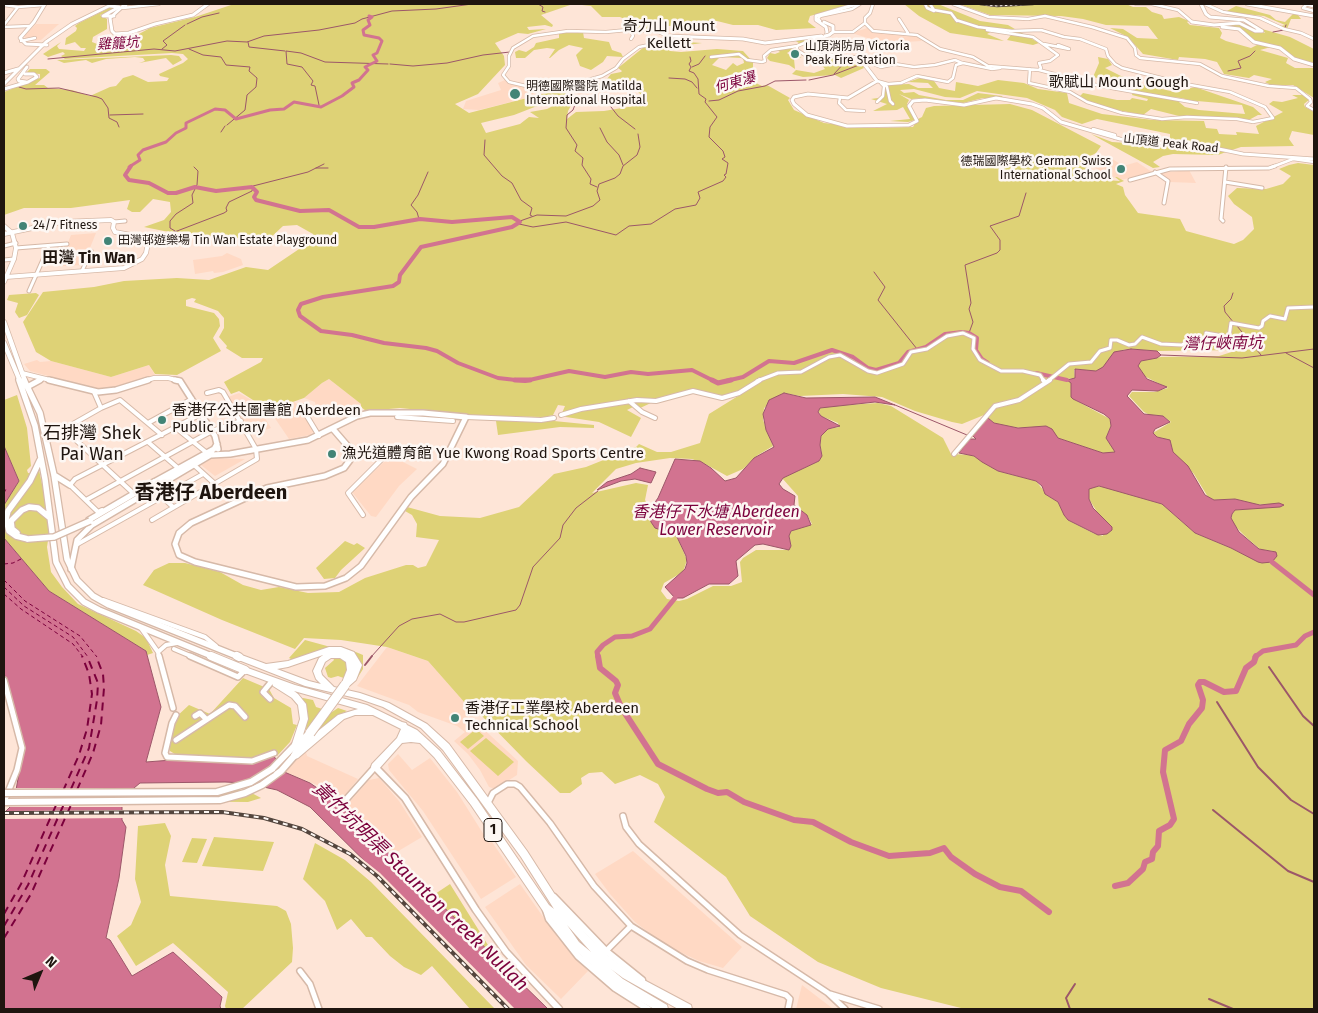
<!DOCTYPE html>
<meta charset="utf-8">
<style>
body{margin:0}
#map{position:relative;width:1318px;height:1013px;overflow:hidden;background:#fee5d7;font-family:"Fira Sans",sans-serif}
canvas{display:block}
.frame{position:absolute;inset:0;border:5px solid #1f150f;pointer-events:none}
.north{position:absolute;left:15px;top:948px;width:50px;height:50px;-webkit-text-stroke:4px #fdf7f3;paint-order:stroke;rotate:45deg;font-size:14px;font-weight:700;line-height:20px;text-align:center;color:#1f150f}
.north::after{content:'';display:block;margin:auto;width:18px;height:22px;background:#1f150f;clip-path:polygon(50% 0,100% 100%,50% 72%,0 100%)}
</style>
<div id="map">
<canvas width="1318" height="1013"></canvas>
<div class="frame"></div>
<div class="north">N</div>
</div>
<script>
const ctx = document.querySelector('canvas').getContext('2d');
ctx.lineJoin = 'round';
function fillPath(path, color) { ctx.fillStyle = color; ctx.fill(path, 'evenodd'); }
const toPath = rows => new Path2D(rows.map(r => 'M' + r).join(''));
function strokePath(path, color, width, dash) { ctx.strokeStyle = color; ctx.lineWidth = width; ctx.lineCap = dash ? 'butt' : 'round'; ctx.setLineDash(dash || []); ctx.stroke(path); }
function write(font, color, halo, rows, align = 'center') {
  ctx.font = font + ' "Fira Sans","Noto Sans TC",sans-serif'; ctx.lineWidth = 5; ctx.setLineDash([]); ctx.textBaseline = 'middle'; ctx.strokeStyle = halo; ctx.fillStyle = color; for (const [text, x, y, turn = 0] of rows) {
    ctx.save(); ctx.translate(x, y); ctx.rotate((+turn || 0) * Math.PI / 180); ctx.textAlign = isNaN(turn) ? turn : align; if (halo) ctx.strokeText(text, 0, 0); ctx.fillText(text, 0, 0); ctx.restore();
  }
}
const built = toPath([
 [36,24,59,24,41,40,27,41,24,36],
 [867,26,872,31,916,36,922,41,883,43,852,33,867,28],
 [505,80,521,87,541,89,551,86,558,90,479,110,463,109,466,101,501,90,498,83],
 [1111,158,1123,166,1137,162,1152,172,1121,180,1117,177,1111,178,1088,163],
 [1189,170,1196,183,1170,182,1161,173],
 [96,233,83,265,63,266,67,245,71,235],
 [227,253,241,259,243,265,223,272,214,273,213,271,195,274,193,260,222,256],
 [37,360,40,362,51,361,111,377,149,365,155,375,110,388,92,388,30,371,24,364],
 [329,379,361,404,360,411,356,415,351,413,344,415,320,412,316,409,315,402,304,398,322,383],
 [239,393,255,402,271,428,253,434,228,397],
 [294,402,304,409,314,431,310,435,289,439,270,411],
 [213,458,245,459,215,476,201,465],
 [386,460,403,462,417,469,399,486,376,517,371,516,352,492],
 [387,647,428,661,465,703,477,723,518,761,517,775,495,789,489,787,480,770,468,754,454,741,465,732,457,726,418,712,409,705,357,686],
 [298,730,315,730,316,736,306,752,307,756,358,779,340,801,322,787,285,772,274,760,284,753],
 [398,754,412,770,430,758,457,792,489,843,492,842,516,877,481,899,423,811,389,770,388,764],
 [379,778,399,801,422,837,395,853,347,805,369,780],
 [633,851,742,947,723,968,699,961,665,945,635,922,610,894,595,874],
 [520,884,558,938,588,971,561,999,526,965,485,907],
 [802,985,832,1008,833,1009,796,1009]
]);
const green = toPath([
 [234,4,851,4,810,16,808,22,816,28,776,30,758,25,733,25,717,21,650,28,647,30,631,27,629,21,620,17,602,17,591,6,573,4,541,15,553,25,552,27,545,25,527,27,529,30,546,29,528,34,518,33,495,43,504,56,505,65,478,94,455,104,469,113,558,90,568,94,514,115,481,123,486,133,520,124,529,117,539,118,530,112,547,109,571,97,579,97,574,100,568,111,567,119,576,112,604,111,634,106,644,97,632,87,618,82,595,90,586,90,607,79,611,74,621,72,622,71,618,68,644,47,672,41,702,43,666,48,670,51,681,52,717,49,743,51,753,62,753,71,751,71,747,75,754,82,762,86,767,85,790,98,788,100,794,110,824,123,870,128,913,127,918,119,922,117,926,108,934,106,1010,104,1032,110,1101,146,1096,153,1085,159,1088,173,1106,180,1120,181,1115,177,1117,177,1124,181,1116,184,1123,187,1125,195,1138,213,1180,219,1186,231,1234,244,1243,240,1254,229,1252,217,1234,204,1228,196,1237,188,1266,189,1283,184,1291,176,1279,169,1289,165,1298,163,1314,165,1314,1009,965,1009,881,988,818,962,750,916,726,877,654,822,665,797,658,784,640,775,615,784,602,772,589,773,581,778,582,784,570,793,560,793,526,761,480,714,465,703,428,661,387,647,341,640,304,638,295,649,222,620,143,585,154,570,169,563,185,563,220,572,243,585,261,590,279,587,308,593,339,592,365,578,406,565,413,565,418,568,426,566,439,540,416,537,417,524,412,515,405,511,407,507,440,516,480,518,519,507,554,474,586,467,636,447,639,444,657,452,671,452,700,443,709,414,738,396,736,395,727,399,717,399,692,393,653,402,638,409,633,407,627,410,641,418,631,437,599,422,566,417,562,413,565,406,558,405,553,415,545,417,480,416,400,408,366,411,361,407,361,404,329,379,322,383,304,398,264,412,256,402,239,391,231,394,224,382,261,362,263,358,242,358,226,348,227,346,219,337,224,328,224,318,218,311,194,302,196,299,192,298,186,300,186,306,214,313,219,319,220,326,213,338,221,351,177,375,155,374,149,365,111,377,51,361,36,352,23,322,43,292,94,287,124,281,177,278,209,280,246,267,268,270,311,241,313,234,297,225,283,226,267,241,164,231,144,227,164,220,171,212,170,202,153,199,140,212,132,212,127,209,130,200,71,208,24,208,4,215,4,92,40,78,40,74,26,73,30,69,46,69,50,72,35,85,44,85,48,88,72,90,90,96,110,87,116,86,123,78,133,75,148,82,167,81,169,78,160,76,159,74,183,63,188,59,183,54,172,53,65,59,61,56,65,54,63,52,48,57,43,54,61,42,57,46,59,49,84,51,86,48,81,48,75,42,65,45,66,38,76,31,77,28,75,26,79,23,111,7,115,9,100,15,107,19,107,29,93,37,92,42,100,45,126,44,137,40,139,34,150,28,195,17],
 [720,57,743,58,744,63,737,66,733,63,726,70,712,65],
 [1131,349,1157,351,1238,350,1219,356,1161,357,1141,361,1138,366,1144,376,1168,388,1154,392,1132,392,1129,396,1144,412,1150,415,1163,416,1171,422,1153,433,1157,437,1170,441,1173,452,1194,474,1208,497,1214,500,1235,499,1252,504,1283,506,1235,510,1232,514,1231,519,1233,524,1247,538,1261,550,1273,551,1262,563,1231,548,1195,533,1162,504,1106,487,1093,486,1089,489,1089,499,1099,515,1103,536,1093,533,1068,520,1058,502,1048,496,1036,481,998,471,972,455,951,454,943,438,891,406,878,403,830,406,820,408,818,410,821,416,838,423,839,427,828,429,821,436,820,445,822,454,819,461,782,478,798,496,799,509,807,515,812,524,791,531,789,536,791,546,787,550,756,550,743,558,740,562,742,582,731,586,713,586,687,599,679,601,667,599,661,591,664,583,683,572,687,560,677,537,674,534,658,529,651,522,651,510,645,500,648,485,636,483,592,493,616,469,636,463,670,458,692,459,707,465,727,476,743,469,758,455,773,446,763,420,764,408,784,393,800,396,843,394,882,397,915,411,952,422,962,424,984,415,994,423,1009,427,1026,428,1046,426,1058,438,1103,453,1114,453,1115,451,1106,438,1111,426,1110,419,1075,400,1071,383,1067,379,1075,378,1074,370,1080,369,1091,372,1100,370,1122,350],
 [904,4,938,4,980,21,1008,25,1039,43,1033,45,1007,40,1011,35,992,31,987,34,1004,41,950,33,919,16],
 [959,4,981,4,991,7,1039,4,1126,4,1133,7,1146,7,1152,12,1162,15,1164,19,1179,17,1189,21,1187,22,1190,25,1219,28,1222,33,1220,38,1226,41,1251,48,1259,44,1271,47,1260,50,1288,58,1286,63,1295,68,1313,68,1314,98,1293,85,1271,85,1265,82,1272,79,1254,75,1249,78,1224,74,1217,62,1205,59,1179,57,1178,60,1143,54,1128,37,1110,28,1123,29,1137,38,1158,39,1148,26,1106,25,1083,19,1061,16,990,15],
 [1236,6,1270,15,1276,20,1285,22,1293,14,1298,15,1301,19,1291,19,1287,29,1285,29,1281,26,1285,25,1264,16,1225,12],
 [1192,23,1238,24,1259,32,1265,33,1262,29,1290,37,1314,49,1314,65,1291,57,1282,48,1256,42,1241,29],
 [567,32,583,32,584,38,609,42,612,50,621,53,623,57,607,56,603,62,591,70,580,66,576,55,583,48,569,45,559,50,550,58,549,58,555,49,547,48,534,50,525,58,516,58,515,52,519,50,526,52,534,47,536,43,559,38,559,34],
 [819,38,804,43,805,44,800,45,787,53,791,56,802,57,794,59,795,69,789,65,770,61,767,58,770,53,775,54,780,52,777,50,795,46,799,43,794,40],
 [171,55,179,56,182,60,173,65,166,58,139,63,145,61,143,58,135,57,106,59,92,63,86,60,64,63,57,60],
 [819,55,833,58,859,60,864,68,841,78,835,75,803,77,792,74,796,70,814,73,825,69,820,63,808,61,806,57],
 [1098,57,1108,59,1112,65,1105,68,1135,83,1175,92,1195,87,1253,107,1262,115,1258,115,1247,121,1237,119,1183,117,1151,109,1143,115,1107,108,1088,101,1080,96,1083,93,1117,100,1130,100,1132,98,1147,101,1148,99,1132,95,1133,92,1155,97,1191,101,1195,104,1181,100,1179,102,1185,107,1199,110,1245,114,1242,105,1197,101,1197,102,1181,98,1155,96,1133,91,1133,85,1093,77,1099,63],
 [920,78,934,81,939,88,955,91,956,82,978,86,998,80,1024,83,1038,89,1067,93,1069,103,1102,114,1153,120,1204,121,1206,128,1217,129,1219,134,1237,135,1236,132,1259,134,1256,126,1283,112,1269,104,1273,101,1282,102,1298,98,1292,95,1303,95,1310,99,1304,104,1305,107,1314,112,1314,135,1292,131,1289,139,1294,146,1241,147,1232,150,1170,139,1170,134,1097,119,1082,124,1062,117,1055,110,1027,98,977,91,960,98,945,97,914,89,900,90,904,93,914,92,919,95,946,100,963,100,978,93,1002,96,1003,98,983,98,963,103,925,98,911,99,899,94,909,100,907,104,915,120,908,122,890,121,910,119,903,107,897,110,873,111,887,104,871,99,884,97,882,85,909,84,918,88,933,88,928,83,908,82],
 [1091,134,1112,142,1214,149,1226,152,1218,155,1173,154,1163,156,1153,162,1160,167,1153,168],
 [36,293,39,295,27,315,19,318,15,312,18,303,7,300,9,295],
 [17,395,27,428,31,466,27,470,28,473,36,474,39,470,46,503,49,534,47,547,51,572,62,587,78,604,136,631,146,638,153,653,147,655,146,651,49,591,4,538,4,505,19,481,4,446,4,400],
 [496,421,554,421,594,425,594,428,560,427,498,435],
 [345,541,354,545,357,543,365,548,341,570,335,578,324,579,316,568],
 [305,640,338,649,346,648,363,655,363,669,355,682,338,676,331,678,328,677,325,668,334,660,328,648,293,660,289,658],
 [243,678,269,689,274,698,291,708,293,724,297,725,290,742,277,756,275,751,248,759,178,756,170,751,169,744,175,718,189,705,210,714],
 [303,698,313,700,316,707,332,712,338,708,347,711,336,716,319,732,315,729,306,729,307,717,301,699],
 [476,729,484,736,468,749,460,742],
 [486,738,514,762,498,776,470,751],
 [168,789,246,790,261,798,248,802,143,801,147,791],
 [165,823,171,836,165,865,170,896,277,906,286,911,291,924,293,948,292,962,242,1009,226,1009,225,1006,228,992,173,943,136,966,117,936,131,925,141,902,135,879,138,826],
 [214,837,274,842,263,871,202,866],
 [192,838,207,839,197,863,182,862],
 [315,843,345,860,371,882,495,1009,470,1009,432,966,421,975,404,967,390,956,372,937,366,937,351,919,337,930,325,901,303,879],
 [450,884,496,958,432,896]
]);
const water = toPath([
 [1131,349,1157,351,1161,355,1157,358,1141,361,1138,366,1147,379,1167,387,1158,391,1132,390,1127,396,1144,414,1163,416,1170,422,1155,429,1153,433,1157,437,1170,440,1173,452,1188,466,1205,495,1214,500,1235,499,1260,505,1279,503,1284,505,1280,507,1235,510,1232,514,1231,518,1239,532,1259,549,1276,552,1277,556,1272,562,1262,563,1258,562,1231,548,1195,533,1162,504,1099,486,1089,489,1089,499,1093,508,1112,527,1112,530,1107,534,1098,535,1068,520,1064,515,1058,502,1045,494,1042,486,1036,481,998,471,982,462,974,456,959,453,970,439,976,439,973,436,988,418,994,423,1018,428,1046,426,1052,429,1058,438,1103,453,1115,452,1106,438,1111,426,1110,419,1104,414,1073,399,1071,397,1071,383,1067,380,1075,378,1075,369,1096,371,1103,367,1114,352,1131,349],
 [784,393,806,398,875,397,895,405,875,402,820,408,818,412,821,416,840,426,828,429,821,436,820,445,822,456,819,461,783,478,779,484,783,489,795,496,794,505,807,515,811,525,791,531,789,536,791,546,789,550,763,544,755,545,736,561,738,576,729,584,709,584,683,598,675,598,665,587,685,569,687,563,686,556,677,537,673,534,655,528,651,522,650,518,653,505,658,498,675,459,700,461,711,468,725,481,736,478,754,458,774,447,766,430,763,414,769,400,784,393],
 [4,446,19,481,4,505,4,446],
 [640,468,656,472,651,483,635,479,621,481,597,490,607,482,631,474,640,468],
 [4,538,49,591,146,651,161,707,146,762,172,760,252,763,274,756,282,771,310,783,333,799,548,1009,514,1009,310,807,277,790,246,783,225,782,140,783,128,793,122,805,122,820,126,827,119,878,106,938,110,940,132,976,173,952,222,997,220,1006,221,1009,4,1009,4,813,12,805,16,790,24,745,4,673,4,538]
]);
const pier = toPath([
 [14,788,137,788,127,799,124,807,7,807],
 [125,810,125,818,4,819,4,811],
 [351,850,380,873,515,1009,511,1009]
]);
const streamFar1 = toPath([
 [538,4,543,7,542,11,545,12],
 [187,24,202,17,219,13],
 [1273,32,1284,30,1286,25],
 [248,42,249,47,285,51],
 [162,49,167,45,163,41,185,25],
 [189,49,203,55,221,57,226,65,250,67,249,71,257,78,256,87,247,95,245,110,227,125],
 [48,59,154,49,175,51,227,41,247,42,264,36,319,30,355,23,362,19,392,11,436,9,472,4],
 [390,64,413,66,447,63,483,55,510,52],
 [692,67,699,64,705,56],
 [1228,71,1241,68,1238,61,1250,56,1255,51],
 [834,74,847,60],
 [669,78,685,79,692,82,697,88],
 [809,80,833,75,859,65],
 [19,87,26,89,59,88,97,97,102,99,108,108,109,118,117,122,119,127],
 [559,87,568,94],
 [569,94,576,102,573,110,567,115,566,128,577,145,575,151,583,158,582,165,591,179,590,184,597,187],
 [709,101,719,100,738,91,765,86,775,81,806,80],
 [319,105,315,86,311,85,313,81,302,67,287,64,286,51,301,53,325,62,388,64],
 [611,107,618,116,635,129],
 [110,115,143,114],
 [600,128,607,142,619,155,623,165],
 [221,132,225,126],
 [485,140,484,155,502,176,512,183,521,200,532,208,530,215,532,216],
 [194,167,198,171,197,185,195,187],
 [316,168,328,168],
 [419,219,417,212,411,205,418,195,428,172],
 [520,221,537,215,566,216,593,206,600,200,597,191,599,184,615,178,620,174,623,166,637,155,640,147,638,134],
 [519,224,533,227,566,222,616,235,629,226,651,224,675,209,696,205,700,198,698,192,723,181,726,177,724,175,726,174,728,163,722,159,725,157,723,151,709,137,710,127,717,117,705,102,706,99,699,94,698,79,694,73,689,71,691,67,689,64,691,61,690,57],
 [175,231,170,228,170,221,176,214,193,203,192,195,195,189],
 [153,238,164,236,224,213,227,211,226,208,229,202,252,191,253,186,308,172,324,164],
 [874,272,885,287,878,300,917,349],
 [1233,293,1231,299,1224,306,1225,312,1234,323],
 [1237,326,1261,355],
 [969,333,973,322,969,309,971,303,965,265,997,253,1000,250,1000,240,990,226,1019,216,1026,193],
 [1286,353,1314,368],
 [1161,355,1242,358,1314,349],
 [895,405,967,435],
 [371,657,399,626,412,619,440,614,456,622,464,622,516,610,520,605,533,567,560,538,563,525,576,508,598,491]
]);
const stream = toPath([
 [365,665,372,656],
 [1269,667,1303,716,1314,726],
 [1217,702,1258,767,1291,800,1314,814],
 [1213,810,1288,871,1314,882],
 [1209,999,1233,1009],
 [1070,1009,1066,998,1075,984]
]);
const canalFar3 = toPath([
 [129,167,140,160,138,155,143,150,166,142,176,133,186,128,186,123,215,109,225,110,236,119,270,110,284,109,294,102,321,107,342,96,354,87,352,83,359,80,368,70,365,67,377,61,373,55,377,53,382,41,379,38,364,35,363,30,370,25,368,20,372,17,369,16]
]);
const canalFar2 = toPath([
 [131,166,125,175,129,180,149,183,168,193,176,193,195,187,216,191,252,187,257,192,254,197,256,200,300,211,329,210,359,227,374,227,420,219,452,222,512,217,520,222,512,227,421,247,400,275,399,282,393,286,323,297,301,304,298,310,300,316,321,331,352,335,384,343,426,348,437,351,458,363,498,378,525,381,569,371,605,377,631,372,648,374,692,370,714,381],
 [1036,373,1067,380],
 [726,381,743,377,769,361,794,363,832,350,853,357,868,368,876,370,899,363,908,352,926,347,945,334,962,332,969,333,977,338,976,350,982,359,988,363]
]);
const canalFar1 = toPath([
 [515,380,530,380],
 [712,380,718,383,731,380],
 [1272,562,1314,595],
 [598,657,597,652,603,645,615,637,632,636,650,629,675,598],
 [1255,657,1263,651,1296,645,1305,636,1314,632]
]);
const canal = toPath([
 [598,656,600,668,616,681,618,685,615,693,621,707,658,764,707,789,718,793,727,792,744,802,794,820,813,822,851,842,889,856,930,853,944,848,951,857,975,874,1000,887,1021,891,1049,912],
 [1115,886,1128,883,1143,869,1145,862,1152,859,1153,852,1158,846,1159,831,1170,825,1174,819,1163,772,1165,750,1181,741,1189,724,1202,708,1203,700,1198,685,1200,682,1204,682,1224,692,1236,691,1246,668,1254,662,1256,656]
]);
const ferryFar1 = toPath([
 [4,493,6,489],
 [4,564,13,563,21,559],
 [4,580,25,601,80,636,97,657],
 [4,587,24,606,73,637,88,657],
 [4,594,21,609,73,644,83,657]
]);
const ferry = toPath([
 [71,789,89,748,97,700,98,683,87,656],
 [77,790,93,753,101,725,104,688,103,674,96,656],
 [63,791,79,755,87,729,92,694,89,674,82,656],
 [4,914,21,884,57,803],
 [4,926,28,885,64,804],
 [4,938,31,894,71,805]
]);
const streetFar3 = toPath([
 [925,4,927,8,934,11],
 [930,4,934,10,951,13,957,21],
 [953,4,989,17,1028,19,1045,16,1092,27,1127,38,1135,48,1136,55,1140,58,1200,64,1222,76,1269,86,1296,88,1310,99,1311,102,1307,106,1314,110],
 [1136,4,1152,4,1178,10,1192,22],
 [1205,4,1223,12,1260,18,1284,29,1301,33,1314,39],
 [1307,4,1303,8,1314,11],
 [4,5,18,7,44,5],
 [123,8,159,4],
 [899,19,908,33],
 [956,20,978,27,1012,31,1041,30,1064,37,1080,39,1106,49,1108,56,1115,64,1122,68,1185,84,1230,92,1265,107,1273,118,1253,122,1237,119,1187,117,1162,119,1122,113,1087,102,1070,92,1029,83,1030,69],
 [820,21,818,19,820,16,852,9,860,4],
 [865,23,873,31,917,35,940,49,973,57,988,66,1039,70,1100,86,1197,103],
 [865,23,865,18,870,13,873,4],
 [4,25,18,7],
 [4,27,30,26],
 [627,30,656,31,668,36,664,42,639,47,623,59,616,68,602,76,581,82,542,87,526,86,509,82,503,75,509,66,509,56,513,48,533,36,568,31,606,32,627,30],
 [631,30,633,36,631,39],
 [987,30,1033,37,1058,55,1050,61,1039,63,1041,68,1039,70],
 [833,32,853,32,865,23],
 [21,41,35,38],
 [1044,44,1069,49,1058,45],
 [797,46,797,50,805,55,817,54,839,58,846,57],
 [711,57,739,54,747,60,762,62,765,61,764,56,771,50,797,46,822,36],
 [851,57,867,58,873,64,881,67,895,64,914,67,935,65,955,60,962,63],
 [877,81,888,84,901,83,917,76,948,82,953,78,956,65,963,63,992,69,1000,68],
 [884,83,887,87,890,101,893,104],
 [840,98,839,103,846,110,864,111],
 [877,102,883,96,884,86,881,83],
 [1093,129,1115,135,1115,138],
 [1272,167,1293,159,1314,162]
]);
const streetFar2 = toPath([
 [1155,172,1168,181,1164,203],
 [1130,180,1170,169,1269,168,1275,166],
 [1225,182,1262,188],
 [1223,221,1221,219,1226,167],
 [114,222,125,221],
 [4,246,16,243],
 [16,248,67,244],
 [4,260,14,259],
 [82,271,91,251],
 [29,291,49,246],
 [757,381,778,373,801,372,829,357,840,355,868,371,877,373,903,364,911,352,927,349,947,336,963,333,974,338,973,349,980,360,1001,371,1023,371,1040,375,1044,381],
 [1048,381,1069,364,1091,362,1100,351,1110,348,1111,340,1117,340,1129,345,1135,344,1142,337,1161,344,1182,345,1188,341,1202,343,1207,340,1206,333,1229,337,1231,323,1259,328,1262,326,1263,321,1270,316,1285,319,1288,308,1314,307]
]);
const streetFar1 = toPath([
 [1043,380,1045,382],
 [94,392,101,408],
 [629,401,642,412,655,418],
 [303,406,305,413,319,436],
 [561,415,581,409,637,400,656,401,693,391,722,398,739,393,760,380],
 [397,417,453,421],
 [466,417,541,420,554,418],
 [148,423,192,399],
 [176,428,207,453],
 [148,442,178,468],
 [954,454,995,406,1019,400,1050,380],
 [194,465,215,484],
 [153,488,173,507],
 [133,493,64,429,101,408,120,400,162,435],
 [86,500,212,431,241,421],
 [102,510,98,512,70,485,75,479,201,414],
 [363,515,348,493,384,457],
 [152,520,257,459,256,449,223,392,219,390,207,393],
 [76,545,203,474],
 [103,600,205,637,216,646],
 [141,628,158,652,159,657],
 [174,649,193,657],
 [158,652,166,645,177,643]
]);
const street = toPath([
 [159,656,173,708],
 [190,656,238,677,245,670],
 [4,680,22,748,17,770,4,802],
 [270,699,263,692,272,681],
 [176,715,172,723,165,753,167,757,252,761,274,753],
 [195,716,200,713,206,719],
 [176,740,229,705,235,706,245,717],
 [488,803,493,793,507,784,515,784,520,787,550,823,594,886,631,926,687,961,708,970,786,995,790,999,788,1009],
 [342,804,375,767],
 [623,816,626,827,639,844,740,935,828,993,845,1009],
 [608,949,631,926],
 [300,971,310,984,319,1009],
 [830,994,879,1009]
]);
const secondaryFar3 = toPath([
 [45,4,34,22,20,38,26,44,47,45],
 [857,4,816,16,816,20,826,27,827,32,826,36,816,42,814,46,826,54,861,60,877,81,848,98,808,94,794,97,792,100,794,104,807,115,847,126,909,125,917,121,909,106,913,101,925,100,964,105,996,98,1032,104,1043,108,1061,122,1120,139,1214,148,1243,154,1314,159],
 [1247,4,1314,16],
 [1306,4,1314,6],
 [123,6,110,18,112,31,115,34,129,33,155,24,193,15,208,4],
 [824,22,833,26,833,32,829,35],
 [1192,22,1214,25,1239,23,1255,31,1262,31,1244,20,1210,17,1206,14,1201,4],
 [1222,27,1239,29,1254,42,1280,48,1294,59,1314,65],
 [668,36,743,39,765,43,821,36]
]);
const secondaryFar2 = toPath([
 [4,226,12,233,16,248,14,259,4,282],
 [4,234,61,222,111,220,114,222,113,228,115,232,141,237,148,243,146,253,142,259,124,268,6,277],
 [22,373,54,381],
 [38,381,42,379],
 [144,381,154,378,168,378,180,381]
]);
const secondaryFar1 = toPath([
 [49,380,98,392,116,390,148,380],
 [175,380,180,381,215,436,218,449],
 [29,386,40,380],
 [207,453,211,455,230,454,308,440,357,416,370,413,423,413,466,417,443,464,411,497,361,566,346,578,325,586,296,587,195,562,179,555,175,544,179,533,191,523,267,488,325,476,344,468,350,460,352,451,333,429],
 [154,482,214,449,217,444],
 [71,569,77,540,92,525,212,454]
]);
const secondary = toPath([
 [375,767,405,798,476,910,506,952,559,1009],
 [272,769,296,744],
 [4,802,220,800,245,793,262,785,281,771,295,755],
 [554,897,606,951,642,980],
 [546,910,549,919,578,956,615,988,648,1009]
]);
const primaryFar3 = toPath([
 [123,4,126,6],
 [110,6,119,7,103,16,114,16],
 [4,73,18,69],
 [26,82,19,81,18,79,27,67],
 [4,84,46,42,72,24,113,4],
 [4,89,28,82,37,77,34,74,25,74]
]);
const primaryFar2 = toPath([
 [4,277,6,277],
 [4,322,25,381],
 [4,343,20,381]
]);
const primaryFar1 = toPath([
 [19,380,35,426,45,479,56,562,68,586,84,602,99,610,214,657],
 [24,380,40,413,54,475,67,559,77,580,93,596,109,605,239,657],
 [54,475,70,485],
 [89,520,154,482],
 [17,533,12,529,11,521,22,510,29,507,38,508,49,517],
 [28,539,16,536,9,531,6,519,8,511,30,481,40,460]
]);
const primary = toPath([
 [211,656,245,670],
 [237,656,239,657]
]);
const highway = toPath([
 [329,647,341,647,354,652,362,665,356,680,348,687,345,688,342,687,341,685,347,670,346,662,340,658,331,658,325,662,321,671,322,675,334,687,360,693,389,703,427,724,449,744,527,851,561,904,588,936,606,954,629,972,691,1005,692,1009,678,1009,623,978,611,969,623,979,667,1005,668,1009,654,1009,615,987,573,948,551,918,543,911,471,805,434,757,420,743,411,742,402,743,378,770,375,771,372,770,371,767,372,764,397,738,401,729,373,715,355,715,344,719,298,758,295,759,292,758,291,755,295,747,292,744,300,719,298,705,292,698,273,686,272,683,242,672,241,670,242,668,245,667,295,685,367,705,402,722,406,723,407,725,417,730,440,751,477,799,549,905,554,909,521,857,443,750,421,728,383,707,360,699,305,686,236,659,235,657,236,655,239,654,266,664,288,661,329,647],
 [323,655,319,658,313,671,316,679,321,684,309,681,277,669,288,667,323,655],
 [294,691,358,709,338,715,313,735,314,733,313,731,310,730,307,731,303,735,308,719,306,704,298,694,294,691],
 [567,925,582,942,591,952,579,942,567,925]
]);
const railFar1 = toPath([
 [980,4,997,6,1033,4]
]);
const rail = toPath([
 [4,813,222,812,264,818,302,829,350,854,377,876,508,1009]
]);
const secondaryBridgeFar1 = toPath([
 [825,36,829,35]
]);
const secondaryBridge = toPath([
 [4,793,217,792,251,782,272,769]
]);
const primaryBridge = toPath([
 [28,539,54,537,90,521]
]);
const highwayBridge = toPath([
 [310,733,345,685]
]);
const markers = [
 [795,54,5,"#428476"],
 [515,94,6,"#428476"],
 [1121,169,5,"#428476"],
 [23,226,5,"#428476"],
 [108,241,5,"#428476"],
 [162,420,5,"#428476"],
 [332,454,5,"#428476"],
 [455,718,5,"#428476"]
];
const farPoinames = [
 ["山頂消防局 Victoria",805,47],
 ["Peak Fire Station",805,61],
 ["明德國際醫院 Matilda",526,87],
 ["International Hospital",526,101],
 ["德瑞國際學校 German Swiss",1111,162,"right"],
 ["International School",1111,176,"right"],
 ["24/7 Fitness",33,226],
 ["田灣邨遊樂場 Tin Wan Estate Playground",118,241]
];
const farStreetnames = [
 ["山頂道 Peak Road",1171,144,6]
];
const farWaternames = [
 ["雞籠坑",118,44,-4],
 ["何東瀑",735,83,-16]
];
const shields = [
 [493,830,18]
];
const shieldNames = [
 ["1",493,830]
];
const farQuarternames = [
 ["奇力山 Mount",669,27],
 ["Kellett",669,44],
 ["歌賦山 Mount Gough",1119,83]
];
const poiNames = [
 ["香港仔公共圖書館 Aberdeen",172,411],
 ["Public Library",172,428],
 ["漁光道體育館 Yue Kwong Road Sports Centre",342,454],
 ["香港仔工業學校 Aberdeen",465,709],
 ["Technical School",465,726]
];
const farDistrictnames = [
 ["田灣 Tin Wan",89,259]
];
const waterNames = [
 ["灣仔峽南坑",1223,344,-1],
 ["香港仔下水塘 Aberdeen",716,513],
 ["Lower Reservoir",716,531]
];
const quarterNames = [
 ["石排灣 Shek",92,434],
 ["Pai Wan",92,455]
];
const nearWaternames = [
 ["黃竹坑明渠 Staunton Creek Nullah",420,887,44]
];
const districtNames = [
 ["香港仔 Aberdeen",211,493]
];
fillPath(built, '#ffd9c4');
fillPath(green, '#ded276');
fillPath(water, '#d27390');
strokePath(water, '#9c5769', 1);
fillPath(pier, '#fee5d7');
strokePath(streamFar1, '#9c5769', 1);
strokePath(stream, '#9c5769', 2);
strokePath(canalFar3, '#d27390', 3);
strokePath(canalFar2, '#d27390', 4);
strokePath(canalFar1, '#d27390', 5);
strokePath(canal, '#d27390', 6);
strokePath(ferryFar1, '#7b003c', 1, [4, 3]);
strokePath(ferry, '#7b003c', 2, [8, 6]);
strokePath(streetFar3, '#d6b9a8', 4);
strokePath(streetFar2, '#d6b9a8', 5);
strokePath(streetFar1, '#d6b9a8', 6);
strokePath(street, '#d6b9a8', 8);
strokePath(secondaryFar3, '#d6b9a8', 4.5);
strokePath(secondaryFar2, '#d6b9a8', 5.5);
strokePath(secondaryFar1, '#d6b9a8', 8);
strokePath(secondary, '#d6b9a8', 9);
strokePath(primaryFar3, '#d6b9a8', 4.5);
strokePath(primaryFar2, '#d6b9a8', 6);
strokePath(primaryFar1, '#d6b9a8', 8);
strokePath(primary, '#d6b9a8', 10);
strokePath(highway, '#d6b9a8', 2);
strokePath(streetFar3, '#fff', 2.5);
strokePath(streetFar2, '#fff', 3);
strokePath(streetFar1, '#fff', 4);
strokePath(street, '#fff', 5);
strokePath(secondaryFar3, '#fff', 3);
strokePath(secondaryFar2, '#fff', 4);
strokePath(secondaryFar1, '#fff', 5);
strokePath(secondary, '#fff', 6);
strokePath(primaryFar3, '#fff', 3);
strokePath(primaryFar2, '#fff', 4.5);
strokePath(primaryFar1, '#fff', 5.5);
strokePath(primary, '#fff', 8);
fillPath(highway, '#fff');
strokePath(railFar1, '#53453d', 2.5);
strokePath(rail, '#53453d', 4);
strokePath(railFar1, '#fdf7f3', 1, [2.5]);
strokePath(rail, '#fdf7f3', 2, [5]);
strokePath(secondaryBridgeFar1, '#d6b9a8', 4.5, []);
strokePath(secondaryBridge, '#d6b9a8', 9, []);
strokePath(primaryBridge, '#d6b9a8', 8, []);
strokePath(highwayBridge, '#d6b9a8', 11, []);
strokePath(secondaryBridgeFar1, '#fff', 3);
strokePath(secondaryBridge, '#fff', 6);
strokePath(primaryBridge, '#fff', 5.5);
strokePath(highwayBridge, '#fff', 9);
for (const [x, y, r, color] of markers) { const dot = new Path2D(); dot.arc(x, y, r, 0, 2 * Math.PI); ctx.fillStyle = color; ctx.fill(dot); strokePath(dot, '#fdf7f3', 2); }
write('12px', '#1f150f', '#fdf7f3', farPoinames, 'left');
write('12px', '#1f150f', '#fdf7f3', farStreetnames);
write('italic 14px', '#7b003c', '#fdf7f3', farWaternames);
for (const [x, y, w] of shields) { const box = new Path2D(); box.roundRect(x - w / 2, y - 11.5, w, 23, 4); ctx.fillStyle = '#fdf7f3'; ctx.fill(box); strokePath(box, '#1f150f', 1); }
write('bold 14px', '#1f150f', null, shieldNames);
write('15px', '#1f150f', '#fdf7f3', farQuarternames);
write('15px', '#1f150f', '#fdf7f3', poiNames, 'left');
write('bold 16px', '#1f150f', '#fdf7f3', farDistrictnames);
write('italic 16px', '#7b003c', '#fdf7f3', waterNames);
write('18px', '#1f150f', '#fdf7f3', quarterNames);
write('italic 19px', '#7b003c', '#fdf7f3', nearWaternames);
write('bold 20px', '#1f150f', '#fdf7f3', districtNames);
</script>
